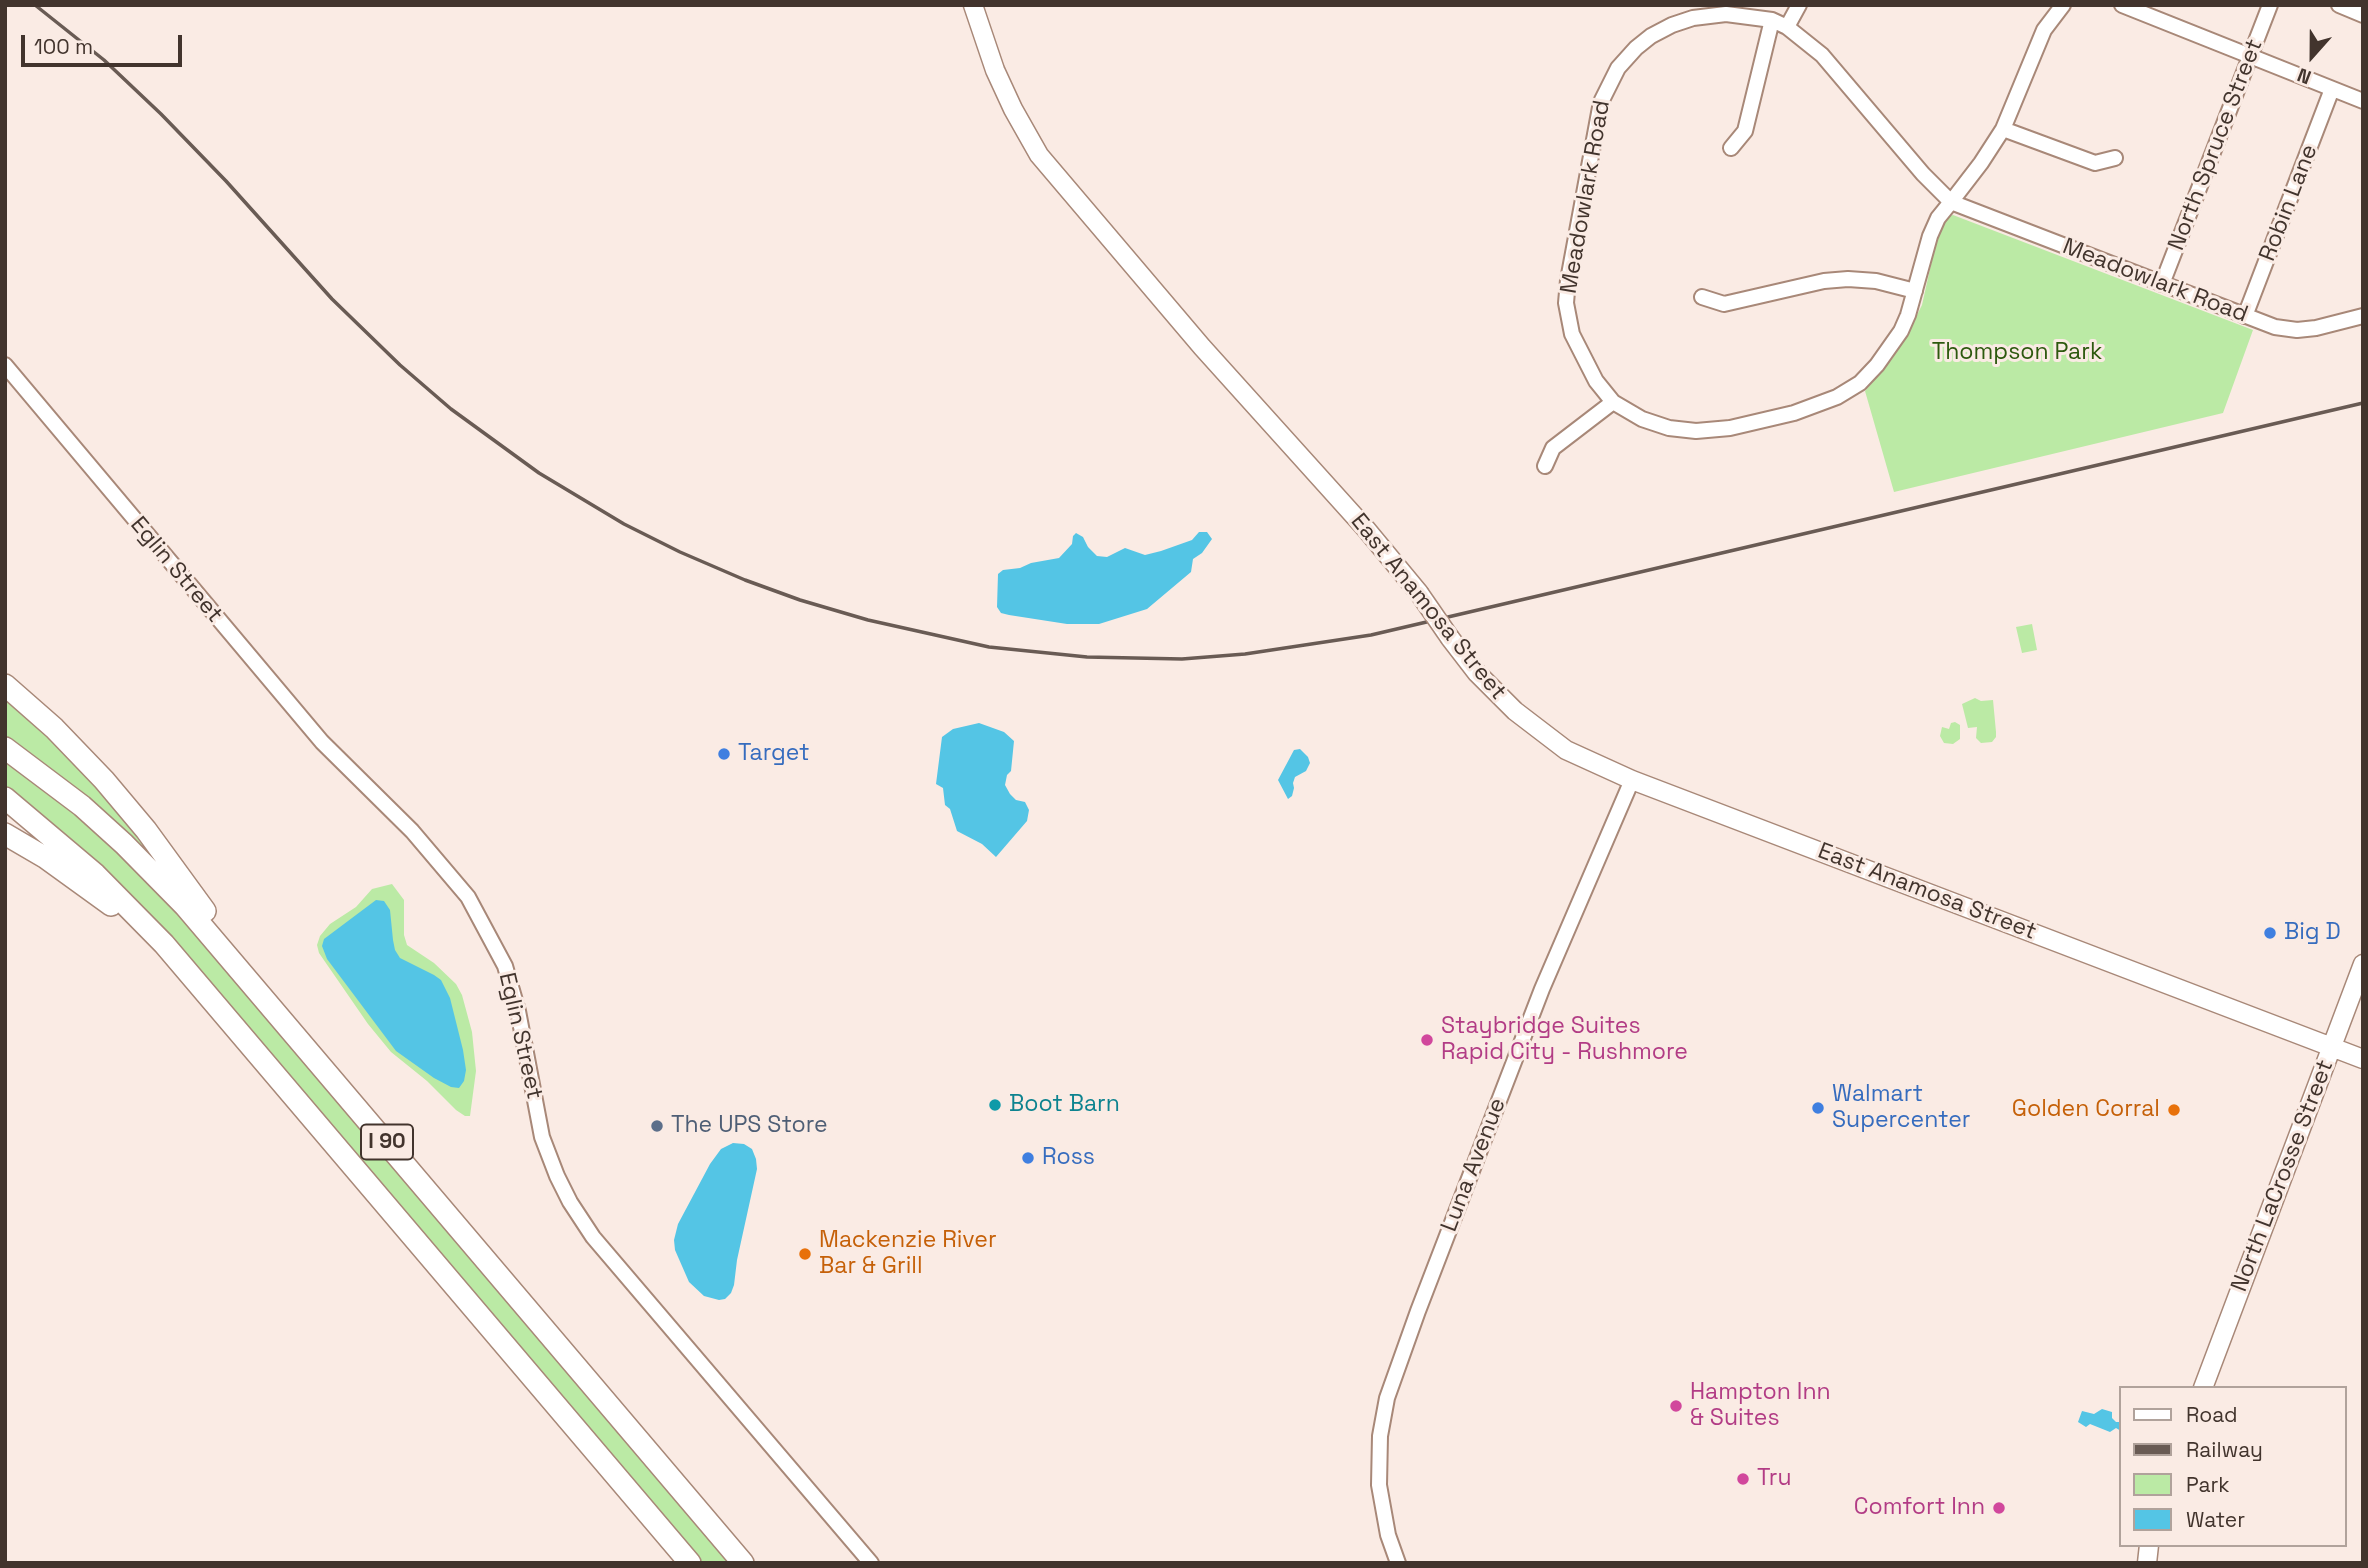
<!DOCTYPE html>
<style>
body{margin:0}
#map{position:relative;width:2368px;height:1568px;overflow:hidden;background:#faebe4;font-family:"Space Grotesk",sans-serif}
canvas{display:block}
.frame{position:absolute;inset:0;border:7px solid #42342d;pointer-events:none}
.legend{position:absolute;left:2119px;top:1386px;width:228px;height:161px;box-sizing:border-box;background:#faebe4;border:2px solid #b0a29b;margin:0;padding:9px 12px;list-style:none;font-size:21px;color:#42342d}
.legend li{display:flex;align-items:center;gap:14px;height:35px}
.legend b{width:35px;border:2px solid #b0a29b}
.north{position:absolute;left:2277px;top:21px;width:70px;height:70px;-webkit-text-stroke:5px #faebe4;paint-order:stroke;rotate:201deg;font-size:19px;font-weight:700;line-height:28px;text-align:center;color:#42342d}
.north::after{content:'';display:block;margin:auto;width:24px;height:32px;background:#42342d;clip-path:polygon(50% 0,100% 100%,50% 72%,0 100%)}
.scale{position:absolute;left:21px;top:35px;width:161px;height:32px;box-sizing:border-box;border:4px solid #42342d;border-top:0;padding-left:9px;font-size:21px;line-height:24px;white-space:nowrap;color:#42342d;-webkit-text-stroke:5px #faebe4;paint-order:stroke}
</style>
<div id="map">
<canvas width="2368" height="1568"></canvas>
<div class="frame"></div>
<ul class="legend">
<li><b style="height:9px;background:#fff"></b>Road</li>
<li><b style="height:9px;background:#695b54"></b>Railway</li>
<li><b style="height:19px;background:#bbeaa5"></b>Park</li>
<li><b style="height:19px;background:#54c5e5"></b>Water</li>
</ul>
<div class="north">N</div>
<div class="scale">100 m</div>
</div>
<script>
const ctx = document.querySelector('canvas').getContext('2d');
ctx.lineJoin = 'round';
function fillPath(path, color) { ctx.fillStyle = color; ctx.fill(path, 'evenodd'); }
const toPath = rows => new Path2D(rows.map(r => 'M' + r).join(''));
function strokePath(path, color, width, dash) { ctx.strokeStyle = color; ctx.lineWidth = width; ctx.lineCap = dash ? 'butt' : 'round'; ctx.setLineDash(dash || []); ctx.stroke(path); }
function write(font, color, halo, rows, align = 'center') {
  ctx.font = font + ' "Space Grotesk",sans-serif'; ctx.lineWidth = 6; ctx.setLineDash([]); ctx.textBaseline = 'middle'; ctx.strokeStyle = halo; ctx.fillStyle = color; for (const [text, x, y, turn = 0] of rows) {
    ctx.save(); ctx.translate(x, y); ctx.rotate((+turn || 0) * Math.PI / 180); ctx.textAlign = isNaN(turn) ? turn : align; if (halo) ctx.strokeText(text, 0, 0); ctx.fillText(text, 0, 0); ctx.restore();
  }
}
const green = toPath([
 [1953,215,2253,330,2223,413,1894,492,1865,391,1892,359,1906,337,1922,305,1936,242,1946,220,1949,216],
 [2032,624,2037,650,2022,653,2016,627],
 [5,694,110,797,167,873,40,762,5,736],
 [1975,698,1981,701,1993,700,1996,732,1996,737,1992,742,1981,743,1976,738,1977,727,1968,728,1962,704],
 [1955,722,1960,725,1960,739,1953,744,1944,743,1940,736,1942,727,1949,729,1951,723],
 [5,760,65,806,95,833,128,863,190,927,729,1563,699,1563,381,1187,5,790],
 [392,884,404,900,404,935,407,945,434,963,456,984,462,995,472,1032,476,1071,470,1116,465,1116,456,1110,427,1081,391,1052,368,1024,319,953,317,945,320,936,330,924,356,907,372,889]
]);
const water = toPath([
 [1199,532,1207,532,1212,539,1202,553,1193,559,1191,572,1147,609,1099,624,1067,624,1009,615,1001,613,997,607,998,574,1003,570,1020,568,1031,563,1059,558,1072,544,1073,536,1076,533,1083,537,1088,547,1097,556,1107,557,1125,548,1145,555,1161,551,1192,540],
 [979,723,1004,732,1014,741,1011,771,1007,775,1005,785,1010,794,1016,800,1025,802,1029,810,1027,821,996,857,982,844,957,831,950,809,945,805,943,788,936,784,942,737,953,729],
 [1300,749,1308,757,1310,763,1306,771,1295,777,1293,783,1294,788,1292,796,1288,799,1278,780,1294,750],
 [376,900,384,901,390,910,393,940,395,950,400,958,434,975,441,980,450,998,463,1050,466,1070,464,1081,459,1088,451,1087,434,1078,396,1051,327,959,322,946,324,939],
 [733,1143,744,1144,752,1149,756,1159,757,1169,737,1260,734,1285,731,1293,725,1299,719,1300,704,1296,689,1282,675,1250,674,1240,678,1224,710,1164,721,1149],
 [2102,1409,2112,1412,2112,1418,2116,1422,2121,1422,2121,1431,2116,1428,2110,1432,2090,1424,2086,1427,2078,1422,2082,1411,2094,1414]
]);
const minor = toPath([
 [2063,5,2044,30,2003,129,1981,163,1951,202,1923,174,1822,55,1787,27,1772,20,1726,14,1693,18,1672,25,1651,36,1636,48,1618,68,1601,102,1568,280,1566,303,1572,334,1596,381,1613,402,1642,419,1669,428,1696,431,1730,428,1794,413,1837,397,1860,383,1877,365,1901,331,1908,315,1930,236,1938,218,1951,202,2275,327,2297,330,2316,328,2363,316],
 [2122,5,2363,101],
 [2339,5,2363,15],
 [1787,27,1799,5],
 [2003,129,2095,163,2115,158],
 [1731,148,1745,131,1772,20],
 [2162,284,2270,5],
 [1702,297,1724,304,1824,281,1848,279,1876,281,1915,291],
 [2245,316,2332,89],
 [5,365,322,742,412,831,468,897,505,966,518,1011,542,1137,557,1176,570,1202,593,1237,871,1563],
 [1545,466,1553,448,1613,402],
 [1398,1563,1388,1535,1379,1485,1380,1436,1387,1398,1418,1311,1542,989,1632,780]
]);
const major = toPath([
 [973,5,995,70,1013,109,1039,155,1202,347,1366,529,1419,593],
 [1450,638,1477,673,1515,711,1566,750,1632,780,2363,1059],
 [2203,1388,2363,964],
 [2147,1563,2149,1545]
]);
const highway = toPath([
 [5,685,54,728,104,780,146,830,205,911],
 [5,748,82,806,124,844,185,906,743,1563],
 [5,798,95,874,164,944,690,1563],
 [5,834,46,858,111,905]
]);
const rail = toPath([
 [35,5,104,60,161,114,226,181,332,299,400,365,451,409,539,473,624,524,680,552,745,580,800,600,868,620,989,647,1087,657,1182,659,1245,654,1371,635,2363,403]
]);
const majorBridge = toPath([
 [1419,593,1450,638]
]);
const markers = [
 [724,754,7,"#3f7fe0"],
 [2270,933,7,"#3f7fe0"],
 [1427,1040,7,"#d1479c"],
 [995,1105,7,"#0f9aa8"],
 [1818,1108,7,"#3f7fe0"],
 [2174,1110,7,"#e8710a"],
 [657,1126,7,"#5c6f8a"],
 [1028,1158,7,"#3f7fe0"],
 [805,1254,7,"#e8710a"],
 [1676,1406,7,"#d1479c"],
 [1743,1479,7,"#d1479c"],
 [1999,1508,7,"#d1479c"]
];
const shields = [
 [387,1142,52]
];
const shieldNames = [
 ["I 90",387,1142]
];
const streetNames = [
 ["North Spruce Street",2216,145,-69],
 ["Meadowlark Road",1586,197,-80],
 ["Robin Lane",2289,203,-69],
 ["Meadowlark Road",2155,281,21],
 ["Eglin Street",176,570,50],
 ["East Anamosa Street",1428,607,51],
 ["East Anamosa Street",1927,892,21],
 ["Eglin Street",520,1036,77],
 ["Luna Avenue",1474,1165,-69],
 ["North LaCrosse Street",2283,1176,-69]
];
const parkNames = [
 ["Thompson Park",2017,353]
];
const shopNames = [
 ["Target",738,754],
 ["Big D",2284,933],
 ["Walmart",1832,1095],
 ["Supercenter",1832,1121],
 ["Ross",1042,1158]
];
const hotelNames = [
 ["Staybridge Suites",1441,1027],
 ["Rapid City - Rushmore",1441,1053],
 ["Hampton Inn",1690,1393],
 ["& Suites",1690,1419],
 ["Tru",1757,1479],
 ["Comfort Inn",1985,1508,"right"]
];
const cultureNames = [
 ["Boot Barn",1009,1105]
];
const foodNames = [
 ["Golden Corral",2160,1110],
 ["Mackenzie River",819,1241,"left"],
 ["Bar & Grill",819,1267,"left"]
];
const serviceNames = [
 ["The UPS Store",671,1126]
];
fillPath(green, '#bbeaa5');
fillPath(water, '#54c5e5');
strokePath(minor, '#a88878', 18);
strokePath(major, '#a88878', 21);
strokePath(highway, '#a88878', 24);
strokePath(minor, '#fff', 14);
strokePath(major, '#fff', 18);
strokePath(highway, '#fff', 21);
strokePath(rail, '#695b54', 3.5);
strokePath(majorBridge, '#a88878', 21, []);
strokePath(majorBridge, '#fff', 18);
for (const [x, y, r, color] of markers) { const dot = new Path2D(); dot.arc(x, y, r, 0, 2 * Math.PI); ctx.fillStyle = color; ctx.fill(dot); strokePath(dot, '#faebe4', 2.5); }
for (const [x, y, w] of shields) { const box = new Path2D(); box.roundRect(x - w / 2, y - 17.5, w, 35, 5); ctx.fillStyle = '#faebe4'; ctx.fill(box); strokePath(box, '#42342d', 2); }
write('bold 21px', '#42342d', null, shieldNames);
write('23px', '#42342d', '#faebe4', streetNames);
write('23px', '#2d590e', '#faebe4', parkNames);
write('23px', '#366cbe', '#faebe4', shopNames, 'left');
write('23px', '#b23c85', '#faebe4', hotelNames, 'left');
write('23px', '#0d838f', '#faebe4', cultureNames, 'left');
write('23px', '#c56008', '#faebe4', foodNames, 'right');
write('23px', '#4e5e75', '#faebe4', serviceNames, 'left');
</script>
